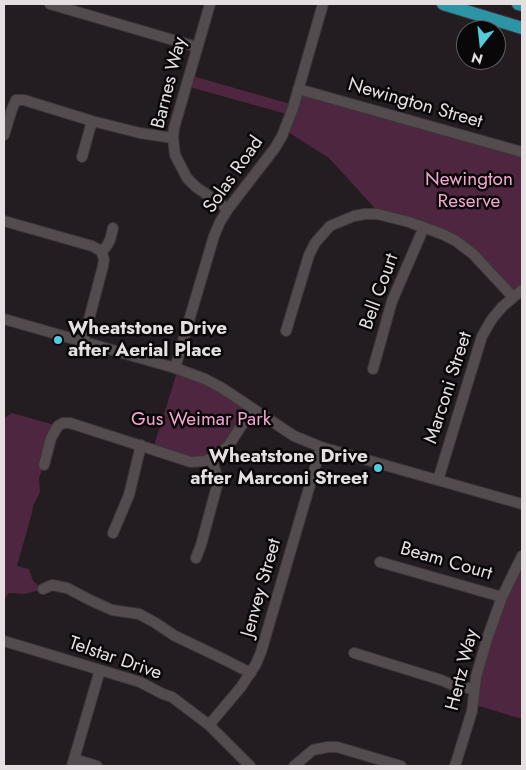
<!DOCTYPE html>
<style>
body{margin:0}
#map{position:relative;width:526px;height:770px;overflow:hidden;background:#231c20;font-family:Jost,sans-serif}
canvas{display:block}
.frame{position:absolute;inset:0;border:5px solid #e5dfe2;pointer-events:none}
.north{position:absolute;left:456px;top:20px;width:50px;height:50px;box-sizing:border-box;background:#0a0709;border:1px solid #625d60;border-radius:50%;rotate:196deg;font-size:14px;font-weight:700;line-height:20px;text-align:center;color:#e5dfe2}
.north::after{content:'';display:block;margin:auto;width:18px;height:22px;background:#54cadd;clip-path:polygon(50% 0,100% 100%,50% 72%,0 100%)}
</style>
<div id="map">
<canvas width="526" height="770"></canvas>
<div class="frame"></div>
<div class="north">N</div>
</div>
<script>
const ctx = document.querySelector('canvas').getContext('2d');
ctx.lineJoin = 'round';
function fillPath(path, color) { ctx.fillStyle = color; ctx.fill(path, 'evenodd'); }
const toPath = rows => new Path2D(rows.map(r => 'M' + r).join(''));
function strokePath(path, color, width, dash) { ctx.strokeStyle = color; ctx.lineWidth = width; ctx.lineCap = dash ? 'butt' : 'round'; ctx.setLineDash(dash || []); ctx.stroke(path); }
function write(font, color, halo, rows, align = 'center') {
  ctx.font = font + ' Jost,sans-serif'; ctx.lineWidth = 5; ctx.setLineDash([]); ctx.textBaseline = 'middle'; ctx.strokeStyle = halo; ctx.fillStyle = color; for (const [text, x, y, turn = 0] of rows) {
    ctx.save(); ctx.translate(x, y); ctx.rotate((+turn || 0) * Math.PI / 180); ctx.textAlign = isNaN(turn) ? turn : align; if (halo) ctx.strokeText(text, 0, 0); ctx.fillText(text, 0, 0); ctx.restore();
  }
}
const green = toPath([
 [189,75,294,105,298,89,522,152,522,290,513,297,466,248,381,215,329,158,285,130,290,115,186,86],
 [178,369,252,409,229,445,205,461,153,449],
 [12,413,58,426,39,478,40,492,33,506,32,513,17,566,29,569,33,581,43,589,25,594,9,593,5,598,4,603,4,418],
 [522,561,522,719,472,704,479,664]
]);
const minor = toPath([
 [50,4,197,47],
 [210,4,174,128,173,138,175,155,187,178,196,187,228,209],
 [298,89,522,152],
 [4,135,12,109,16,100,24,100,92,121,140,133,173,138],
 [82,157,92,121],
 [4,221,92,246,101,251],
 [4,319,175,368,205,379,222,388,294,436,321,447,522,504],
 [286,331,309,255,315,243,330,226,354,216,365,214,377,214,409,222,442,234,456,241,473,254,513,297],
 [83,342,103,266,104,259,101,251,106,247,110,240,113,228],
 [175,368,214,236,220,222,228,209,275,148,282,136,293,108,323,4],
 [373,369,392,301,424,227],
 [44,465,51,438,58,426,63,423,70,423,191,462,205,461,218,455,229,445,252,409],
 [438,480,482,336,492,319,502,307,522,290],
 [113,533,129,495,141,445],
 [196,558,201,545,218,482,217,476,211,458],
 [380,562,502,597],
 [43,589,52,585,67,588,92,601,112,610,139,614,154,622,175,636,215,655,251,673],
 [4,641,140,682,163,694,172,697,209,725,250,766],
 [354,653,441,680,455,686,474,689],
 [209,725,241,687,256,664,261,652,321,447],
 [74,759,97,766],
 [72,766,100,670],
 [294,766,313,750,328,747,337,747,401,766],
 [455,766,472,711,476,677,487,639,502,597,522,556]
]);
const major = toPath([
 [443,4,522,28],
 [518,4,522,5]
]);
const markers = [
 [58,340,5,"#54cadd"],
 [378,468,5,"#54cadd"]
];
const streetNames = [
 ["Barnes Way",170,83,-76],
 ["Newington Street",415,104,16],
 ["Solas Road",234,175,-55],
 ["Bell Court",380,292,-70],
 ["Marconi Street",449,388,-72],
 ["Beam Court",446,562,16],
 ["Jenvey Street",262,588,-74],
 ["Telstar Drive",115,659,19],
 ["Hertz Way",463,670,-76]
];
const parkNames = [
 ["Newington",469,180],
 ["Reserve",469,202],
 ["Gus Weimar Park",201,420]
];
const poiNames = [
 ["Wheatstone Drive",68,329],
 ["after Aerial Place",68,351],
 ["Wheatstone Drive",368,457,"right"],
 ["after Marconi Street",368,479,"right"]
];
fillPath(green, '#4f263f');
strokePath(minor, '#3c3639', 12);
strokePath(major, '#3c3639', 14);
strokePath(minor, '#544b4f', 10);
strokePath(major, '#2c95a5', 12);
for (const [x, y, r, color] of markers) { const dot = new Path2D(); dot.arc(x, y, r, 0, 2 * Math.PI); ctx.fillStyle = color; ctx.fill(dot); strokePath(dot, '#0a0709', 2); }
write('19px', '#e5dfe2', '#0a0709', streetNames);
write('19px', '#f1a6d1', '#0a0709', parkNames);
write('bold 19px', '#e5dfe2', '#0a0709', poiNames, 'left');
</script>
